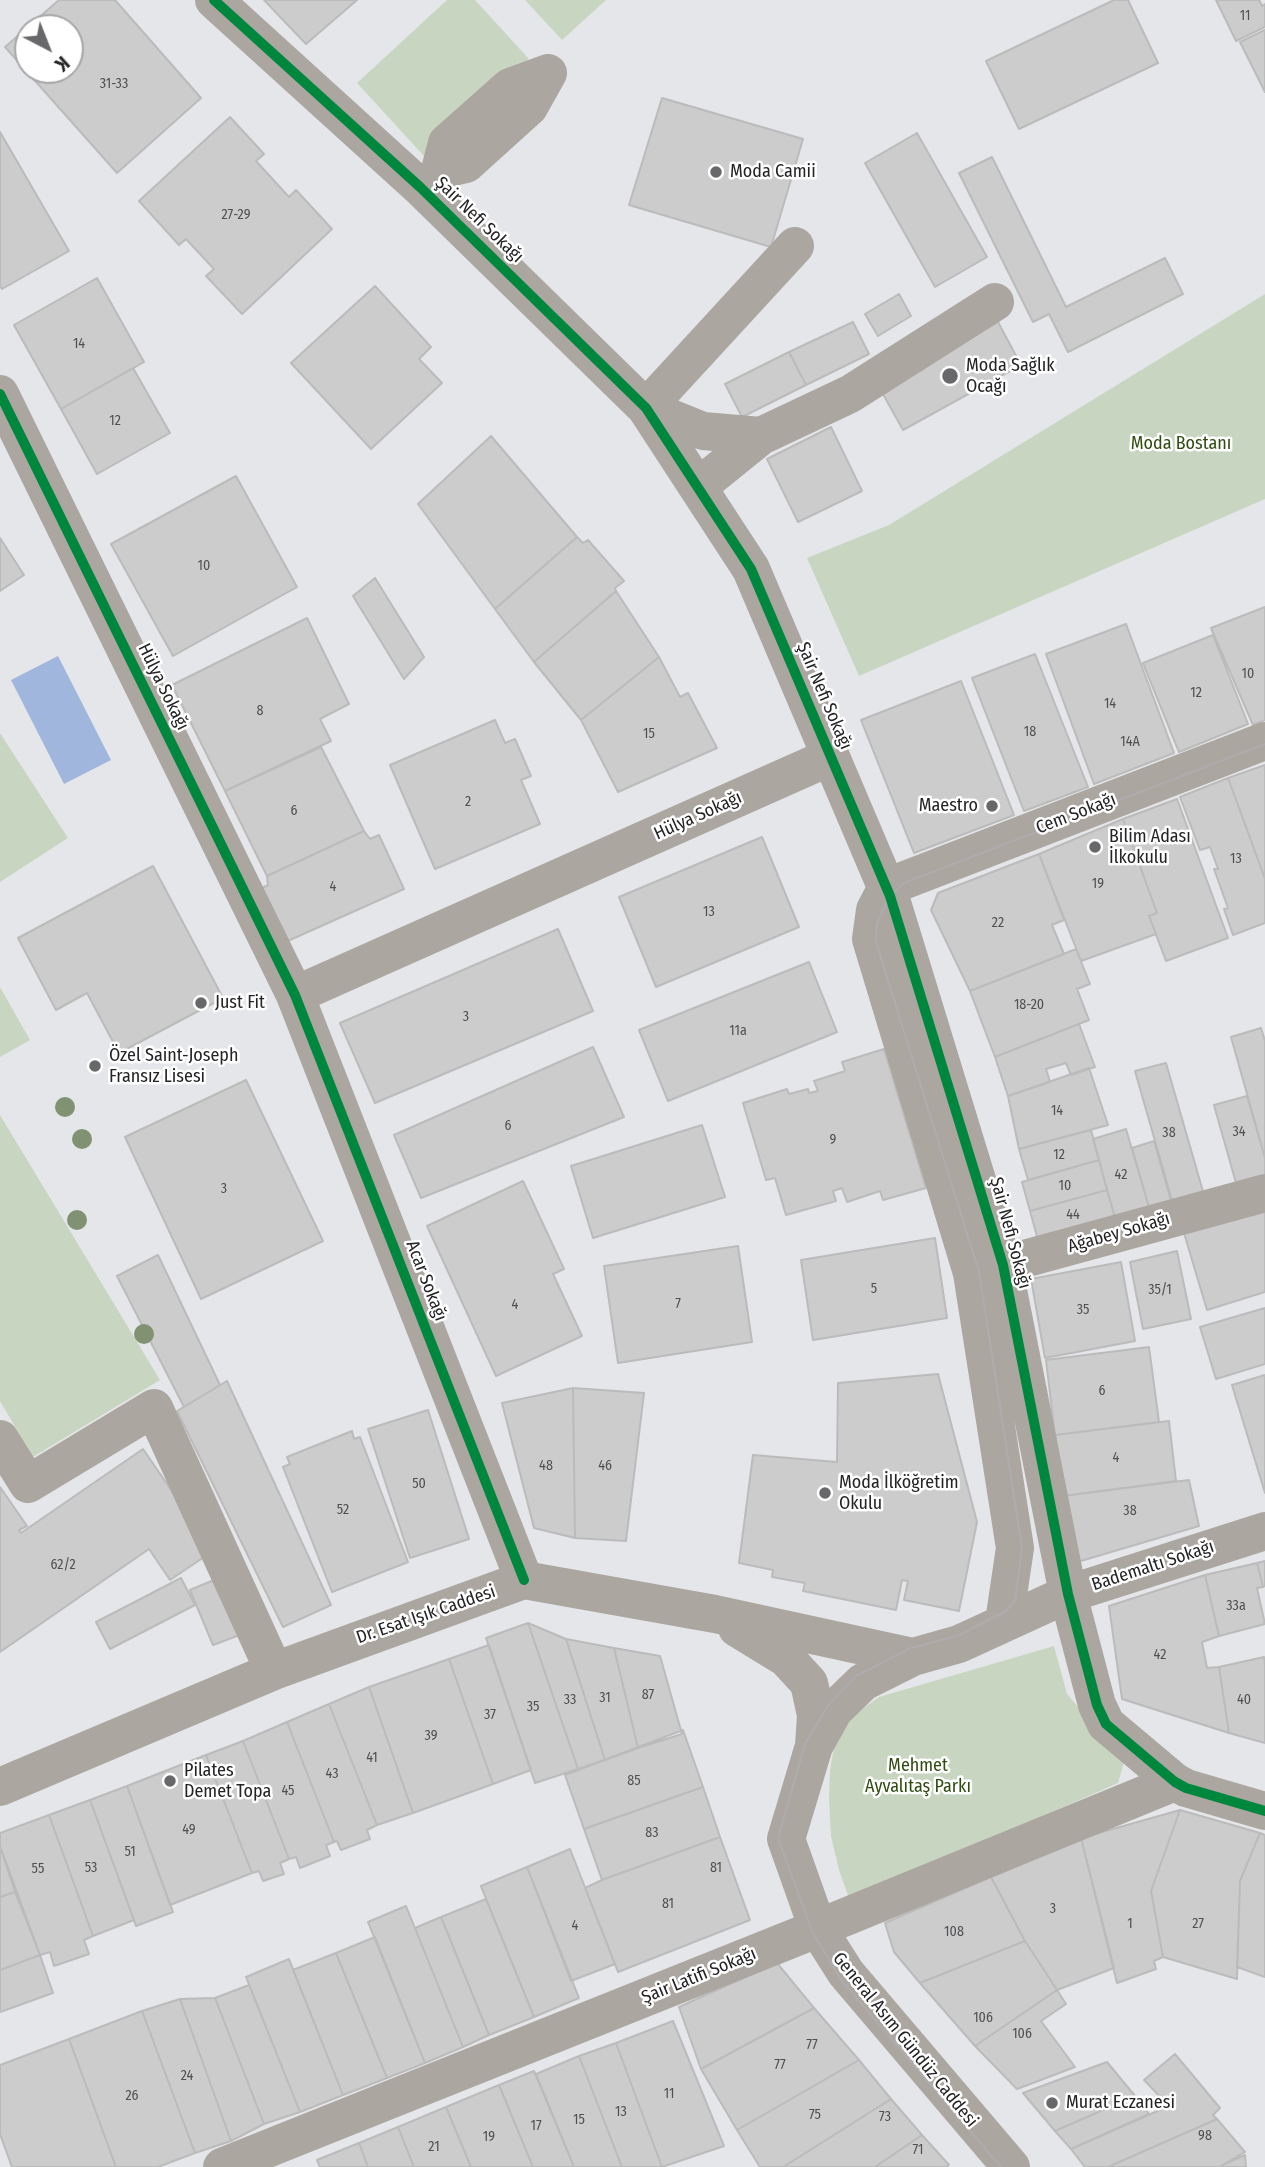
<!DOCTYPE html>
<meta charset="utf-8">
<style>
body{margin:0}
#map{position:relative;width:1265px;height:2167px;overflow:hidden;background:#e5e6e9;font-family:"Fira Sans Condensed",sans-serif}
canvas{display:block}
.north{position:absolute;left:14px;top:14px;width:70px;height:70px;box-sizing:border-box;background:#fff;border:2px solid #a7a7a9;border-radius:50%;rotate:138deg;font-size:19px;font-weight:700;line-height:28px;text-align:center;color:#242427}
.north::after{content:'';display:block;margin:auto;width:24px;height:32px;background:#68686b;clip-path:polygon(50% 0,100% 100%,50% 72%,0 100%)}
</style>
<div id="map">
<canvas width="1265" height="2167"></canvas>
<div class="north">K</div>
</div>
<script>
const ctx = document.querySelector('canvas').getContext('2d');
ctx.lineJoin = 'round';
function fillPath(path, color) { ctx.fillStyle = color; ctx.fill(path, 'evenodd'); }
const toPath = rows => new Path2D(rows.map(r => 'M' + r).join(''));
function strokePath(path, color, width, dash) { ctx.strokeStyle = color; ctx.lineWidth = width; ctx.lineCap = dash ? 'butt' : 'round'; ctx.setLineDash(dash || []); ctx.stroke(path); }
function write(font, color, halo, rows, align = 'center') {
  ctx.font = font + ' "Fira Sans Condensed",sans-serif'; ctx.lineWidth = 5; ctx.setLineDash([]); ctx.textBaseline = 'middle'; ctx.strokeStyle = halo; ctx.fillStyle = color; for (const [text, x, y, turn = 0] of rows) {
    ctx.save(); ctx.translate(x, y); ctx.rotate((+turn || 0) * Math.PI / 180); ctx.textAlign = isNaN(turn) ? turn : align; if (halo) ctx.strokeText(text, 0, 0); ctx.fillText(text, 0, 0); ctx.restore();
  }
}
const green = toPath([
 [447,0,475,0,529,59,424,156,357,83],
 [525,0,606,0,562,40],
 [1265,294,1265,499,859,676,807,558,889,525],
 [0,733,68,838,0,882],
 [0,987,30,1040,0,1057],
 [0,1115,160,1380,33,1457,0,1401],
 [1054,1646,1067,1694,1124,1762,1118,1783,850,1901,839,1870,831,1836,829,1799,830,1770,834,1747,851,1717,879,1697]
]);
const water = toPath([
 [58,656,111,760,64,784,11,680]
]);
const building = toPath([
 [59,0,115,0,201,98,117,173,5,47,59,0],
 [28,28,70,28,70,70,28,70,28,28],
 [264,0,357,0,306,44,264,0],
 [1114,0,1128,0,1158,63,1019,129,986,61,1114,0],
 [1216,0,1259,0,1262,6,1265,4,1265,27,1236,41,1216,0],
 [1265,30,1265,92,1240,42,1265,30],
 [662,98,803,139,771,247,629,205,662,98],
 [230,117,264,154,256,161,289,197,296,190,332,229,242,314,206,276,214,269,186,239,179,245,139,201,230,117],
 [0,132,69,251,2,289,0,286,0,132],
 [917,133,987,257,935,287,865,163,917,133],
 [992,157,1066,307,1165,258,1183,294,1068,352,1049,314,1033,322,959,173,992,157],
 [97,278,144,362,61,409,14,325,97,278],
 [375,286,431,347,419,359,442,383,371,449,291,363,375,286],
 [899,294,911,316,878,336,865,314,899,294],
 [853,322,869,354,806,385,789,352,853,322],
 [998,322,1021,365,903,430,879,387,998,322],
 [789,352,806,385,742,417,725,384,789,352],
 [133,368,170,433,97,474,61,409,133,368],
 [831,427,862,491,798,522,767,459,831,427],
 [491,436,577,537,495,609,418,504,491,436],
 [236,476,297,587,173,656,111,544,236,476],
 [577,537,583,543,588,540,624,581,615,588,616,591,534,662,495,609,577,537],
 [0,538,24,575,0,591,0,538],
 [375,578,424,657,404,679,353,596,375,578],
 [616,591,659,657,581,720,534,662,616,591],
 [1265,607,1265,720,1253,725,1211,628,1265,607],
 [307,618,349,704,320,719,331,741,225,791,172,685,307,618],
 [1126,624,1174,753,1094,784,1046,654,1126,624],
 [1213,635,1248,724,1179,752,1143,663,1213,635],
 [1035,654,1088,787,1024,811,972,678,1035,654],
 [659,657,680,697,688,693,717,748,618,792,581,720,659,657],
 [961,681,1014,815,914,853,861,720,961,681],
 [495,720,505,743,515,739,531,776,521,780,540,824,435,869,390,765,495,720],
 [321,747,364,831,267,876,225,791,321,747],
 [1265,765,1265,879,1228,778,1265,765],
 [1228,778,1265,879,1265,923,1233,935,1224,909,1228,908,1214,869,1218,869,1210,847,1200,850,1180,797,1228,778],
 [1177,799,1228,938,1166,961,1149,916,1157,913,1123,819,1177,799],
 [1123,819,1157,913,1149,916,1156,934,1081,961,1039,854,1123,819],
 [364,831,370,839,379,835,404,889,281,944,258,890,268,885,267,876,364,831],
 [762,837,799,927,656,987,619,897,762,837],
 [1039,854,1064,920,1052,925,1064,954,970,991,931,910,938,893,1039,854],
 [153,866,223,998,119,1053,87,993,56,1010,18,938,153,866],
 [558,929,593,1011,375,1103,340,1023,558,929],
 [1076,949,1090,984,1077,989,1089,1020,995,1057,970,991,1076,949],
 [809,962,837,1032,668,1101,639,1030,809,962],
 [1079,1024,1095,1067,1071,1075,1066,1063,1046,1069,1050,1082,1008,1096,995,1057,1079,1024],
 [1261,1028,1265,1041,1265,1158,1231,1037,1261,1028],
 [593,1047,624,1117,421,1198,394,1135,593,1047],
 [884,1049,926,1188,883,1200,880,1191,847,1202,842,1188,833,1191,836,1201,786,1215,775,1178,766,1180,743,1103,787,1089,789,1094,808,1089,809,1093,818,1091,814,1081,845,1071,842,1062,884,1049],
 [1166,1063,1204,1195,1173,1204,1135,1071,1166,1063],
 [1089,1068,1108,1125,1019,1149,1008,1096,1089,1068],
 [246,1080,323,1241,201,1299,125,1137,246,1080],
 [1247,1096,1265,1158,1265,1176,1236,1183,1214,1105,1247,1096],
 [702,1125,725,1197,593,1238,571,1166,702,1125],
 [1126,1129,1150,1211,1115,1218,1093,1139,1126,1129],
 [1091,1130,1099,1160,1028,1180,1019,1149,1091,1130],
 [1154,1141,1172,1204,1150,1211,1132,1148,1154,1141],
 [1099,1160,1107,1190,1030,1211,1022,1182,1099,1160],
 [523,1181,564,1269,553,1274,582,1336,496,1376,427,1226,523,1181],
 [1107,1190,1115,1218,1038,1240,1030,1211,1107,1190],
 [1265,1208,1265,1292,1207,1310,1184,1233,1265,1208],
 [935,1238,947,1318,813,1340,801,1260,935,1238],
 [738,1246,752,1342,618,1363,604,1266,738,1246],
 [1177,1251,1191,1319,1143,1329,1130,1262,1177,1251],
 [158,1255,220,1385,184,1407,117,1276,158,1255],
 [1121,1262,1135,1341,1045,1358,1031,1279,1121,1262],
 [1265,1308,1265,1364,1216,1379,1200,1327,1265,1308],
 [1149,1347,1159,1422,1055,1435,1046,1360,1149,1347],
 [938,1374,977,1522,959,1611,904,1600,908,1581,902,1580,896,1610,803,1591,805,1583,772,1577,773,1570,739,1563,753,1455,837,1462,838,1383,938,1374],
 [1265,1375,1265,1493,1232,1385,1265,1375],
 [227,1381,331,1605,283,1627,177,1411,227,1381],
 [573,1388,575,1538,534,1528,502,1403,573,1388],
 [573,1388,644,1393,626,1541,575,1538,573,1388],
 [428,1410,469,1539,410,1558,368,1429,428,1410],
 [1169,1421,1176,1481,1063,1496,1055,1435,1169,1421],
 [352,1431,354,1439,360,1437,408,1562,332,1592,283,1467,290,1464,287,1457,352,1431],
 [143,1449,213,1551,170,1580,149,1549,0,1652,0,1487,27,1526,19,1530,21,1533,143,1449],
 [1189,1480,1199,1526,1074,1563,1063,1496,1189,1480],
 [1265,1561,1265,1586,1263,1587,1257,1563,1265,1561],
 [1257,1563,1263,1587,1257,1588,1265,1624,1219,1636,1205,1575,1257,1563],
 [1205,1575,1219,1636,1202,1642,1207,1668,1219,1667,1229,1733,1122,1699,1109,1606,1205,1575],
 [221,1577,245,1633,213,1645,190,1590,221,1577],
 [181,1578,195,1605,110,1649,96,1622,181,1578],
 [528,1623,578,1769,535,1783,486,1638,528,1623],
 [528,1623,566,1639,605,1760,578,1769,528,1623],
 [566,1639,614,1648,638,1748,605,1760,566,1639],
 [489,1645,531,1770,493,1784,449,1659,489,1645],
 [614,1648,660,1656,682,1734,638,1748,614,1648],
 [1264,1657,1265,1664,1265,1743,1229,1733,1219,1667,1264,1657],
 [449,1659,493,1784,413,1813,369,1687,449,1659],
 [369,1687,413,1813,377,1825,329,1704,369,1687],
 [329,1704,377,1825,367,1830,370,1839,341,1850,337,1841,334,1842,287,1722,329,1704],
 [287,1722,334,1842,326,1845,330,1856,300,1868,296,1857,289,1859,243,1741,287,1722],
 [683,1730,703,1787,584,1829,565,1775,683,1730],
 [243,1741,289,1859,280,1863,284,1874,263,1881,259,1871,252,1873,206,1755,243,1741],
 [206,1755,252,1873,170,1905,127,1786,206,1755],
 [127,1786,173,1912,136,1926,90,1800,127,1786],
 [703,1787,720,1837,602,1880,584,1829,703,1787],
 [90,1800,134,1920,93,1936,49,1815,90,1800],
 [1180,1810,1260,1833,1240,1881,1237,1979,1163,1957,1151,1891,1180,1810],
 [1180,1810,1151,1891,1163,1957,1154,1961,1156,1969,1117,1983,1081,1838,1180,1810],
 [49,1815,93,1936,84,1940,89,1954,54,1966,50,1952,40,1955,0,1846,0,1833,49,1815],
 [1260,1833,1265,1835,1265,1977,1237,1967,1240,1881,1260,1833],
 [720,1837,750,1920,618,1972,585,1888,602,1880,720,1837],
 [1081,1838,1114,1968,1057,1990,1025,1941,991,1877,1081,1838],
 [0,1846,15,1892,0,1897,0,1846],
 [570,1849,615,1964,571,1981,527,1867,570,1849],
 [527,1867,579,1998,534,2017,481,1886,527,1867],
 [991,1877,1025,1941,920,1983,894,1952,885,1923,991,1877],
 [15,1892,40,1955,0,1970,0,1897,15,1892],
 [486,1899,534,2017,489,2035,441,1917,486,1899],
 [406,1906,463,2047,425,2063,368,1922,406,1906],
 [441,1917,489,2035,463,2047,415,1928,441,1917],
 [375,1937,425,2063,387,2078,336,1953,375,1937],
 [1025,1941,1057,1990,975,2046,920,1983,1025,1941],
 [336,1953,387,2078,343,2095,293,1970,336,1953],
 [40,1955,53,1993,0,2012,0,1970,40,1955],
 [289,1959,343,2095,300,2112,246,1977,289,1959],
 [777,1963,814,2008,701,2069,679,2007,777,1963],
 [249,1985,300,2112,264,2124,215,1998,249,1985],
 [1057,1990,1066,2004,1041,2021,1075,2067,1017,2089,975,2046,1057,1990],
 [215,1998,264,2124,231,2141,180,1999,215,1998],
 [180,1999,231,2141,195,2153,142,2011,180,1999],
 [814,2008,859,2060,737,2130,701,2069,814,2008],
 [142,2011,195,2153,158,2167,116,2167,69,2039,142,2011],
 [673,2021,724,2146,662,2167,616,2043,673,2021],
 [69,2039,116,2167,12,2167,0,2134,0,2065,69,2039],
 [616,2043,662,2167,622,2167,579,2056,616,2043],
 [1175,2054,1220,2108,1213,2115,1217,2119,1108,2167,1085,2167,1071,2149,1169,2106,1144,2080,1175,2054],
 [579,2056,622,2167,574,2167,536,2074,579,2056],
 [859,2060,891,2099,783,2167,760,2167,737,2130,859,2060],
 [1107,2062,1135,2096,1055,2131,1023,2093,1107,2062],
 [534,2071,574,2167,533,2167,499,2085,534,2071],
 [499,2085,533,2167,471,2167,446,2107,499,2085],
 [1135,2096,1149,2114,1071,2149,1055,2131,1135,2096],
 [891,2099,922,2135,875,2167,783,2167,891,2099],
 [446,2107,471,2167,414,2167,398,2127,446,2107],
 [1217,2119,1245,2152,1219,2167,1108,2167,1217,2119],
 [398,2127,414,2167,368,2167,359,2143,398,2127],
 [922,2135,949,2165,946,2167,875,2167,922,2135],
 [359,2143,368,2167,320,2167,317,2160,359,2143],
 [1245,2155,1246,2167,1219,2167,1227,2163,1245,2155]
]);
const minor = toPath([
 [214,0,420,187,646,408,751,569,890,896,1003,1265,1068,1594,1097,1705,1106,1724,1175,1782,1186,1788,1265,1811],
 [548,73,529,107,466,164,440,170,447,143,510,87,548,73],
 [0,394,295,995,524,1580],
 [761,436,703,431,646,408,795,246],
 [698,487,761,436,850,394,995,302],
 [887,887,875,910,871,939,972,1273,1015,1548,1004,1622],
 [887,887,1265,741],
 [295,995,830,757],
 [980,1271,1265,1193],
 [0,1439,28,1484,154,1408,274,1671],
 [737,1628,786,1658,809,1683,816,1715,814,1746],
 [0,1787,274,1671,524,1580,715,1614,913,1657],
 [222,2167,799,1936,1175,1782],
 [1011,2167,846,1973,818,1929,786,1839,814,1746,834,1710,863,1682,913,1657,959,1644,1068,1594,1265,1531]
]);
const tram = toPath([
 [1001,2167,842,1981,812,1931,778,1838,805,1744,829,1704,856,1676,911,1648,957,1636,1006,1611,1015,1601,1022,1548,979,1272,876,942,877,923,888,899,901,885,909,881,1265,744]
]);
const cycleway = toPath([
 [214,0,420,187,646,408,751,569,890,896,1003,1265,1068,1594,1097,1705,1106,1724,1175,1782,1186,1788,1265,1811],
 [0,394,295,995,524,1580]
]);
const trees = [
 [65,1107],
 [82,1139],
 [77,1220],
 [144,1334]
];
const markers = [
 [716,172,7,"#68686b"],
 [950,376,9,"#68686b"],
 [992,806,7,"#68686b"],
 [1095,847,7,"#68686b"],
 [201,1003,7,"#68686b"],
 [95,1066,7,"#68686b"],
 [825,1493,7,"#68686b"],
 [170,1781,7,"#68686b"],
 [1052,2103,7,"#68686b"]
];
const numberNames = [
 ["11",1245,16],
 ["31-33",114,84],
 ["27-29",236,215],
 ["14",79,344],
 ["12",115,421],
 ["10",204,566],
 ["10",1248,674],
 ["12",1196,693],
 ["14",1110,704],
 ["8",260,711],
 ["18",1030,732],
 ["15",649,734],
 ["14A",1130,742],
 ["2",468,802],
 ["6",294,811],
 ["13",1236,859],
 ["19",1098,884],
 ["4",333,887],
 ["13",709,912],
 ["22",998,923],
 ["18-20",1029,1005],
 ["3",466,1017],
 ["11a",738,1031],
 ["14",1057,1111],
 ["6",508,1126],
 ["34",1239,1132],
 ["38",1169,1133],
 ["9",833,1140],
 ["12",1059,1155],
 ["42",1121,1175],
 ["10",1065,1186],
 ["3",224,1189],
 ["44",1073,1215],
 ["5",874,1289],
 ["35/1",1160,1290],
 ["7",678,1304],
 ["4",515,1305],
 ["35",1083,1310],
 ["6",1102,1391],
 ["4",1116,1458],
 ["48",546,1466],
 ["46",605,1466],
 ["50",419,1484],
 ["52",343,1510],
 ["38",1130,1511],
 ["62/2",63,1565],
 ["33a",1236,1606],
 ["42",1160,1655],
 ["87",648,1695],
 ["31",605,1698],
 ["33",570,1700],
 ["40",1244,1700],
 ["35",533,1707],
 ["37",490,1715],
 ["39",431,1736],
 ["41",372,1758],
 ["43",332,1774],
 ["85",634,1781],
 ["45",288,1791],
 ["49",189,1830],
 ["83",652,1833],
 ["51",130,1852],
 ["53",91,1868],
 ["81",716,1868],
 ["55",38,1869],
 ["81",668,1904],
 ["3",1053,1909],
 ["1",1130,1924],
 ["27",1198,1924],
 ["4",575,1926],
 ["108",954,1932],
 ["106",983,2018],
 ["106",1022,2034],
 ["77",812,2045],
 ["77",780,2065],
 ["24",187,2076],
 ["11",669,2094],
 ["26",132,2096],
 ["13",621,2112],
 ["75",815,2115],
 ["73",885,2117],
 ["15",579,2120],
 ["17",536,2126],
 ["98",1205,2136],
 ["19",489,2137],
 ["21",434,2147],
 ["71",918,2150]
];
const poiNames = [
 ["Moda Camii",730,172],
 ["Moda Sağlık",966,366],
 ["Ocağı",966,387],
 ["Maestro",978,806,"right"],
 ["Bilim Adası",1109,837],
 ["İlkokulu",1109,858],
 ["Just Fit",215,1003],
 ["Özel Saint-Joseph",109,1056],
 ["Fransız Lisesi",109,1077],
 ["Moda İlköğretim",839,1483],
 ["Okulu",839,1504],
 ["Pilates",184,1771],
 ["Demet Topa",184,1792],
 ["Murat Eczanesi",1066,2103]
];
const streetNames = [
 ["Şair Nefi Sokağı",479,220,44],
 ["Hülya Sokağı",163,687,64],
 ["Şair Nefi Sokağı",824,696,67],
 ["Cem Sokağı",1076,814,-21],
 ["Hülya Sokağı",698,816,-24],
 ["Şair Nefi Sokağı",1010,1233,75],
 ["Ağabey Sokağı",1119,1233,-16],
 ["Acar Sokağı",426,1281,69],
 ["Bademaltı Sokağı",1153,1566,-18],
 ["Dr. Esat Işık Caddesi",426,1615,-19],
 ["Şair Latifi Sokağı",699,1976,-22],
 ["General Asım Gündüz Caddesi",905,2040,51]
];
const parkNames = [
 ["Moda Bostanı",1181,444],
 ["Mehmet",918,1766],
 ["Ayvalıtaş Parkı",918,1787]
];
fillPath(green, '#c8d6c1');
fillPath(water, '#a0b6dc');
fillPath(building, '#cdcccd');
strokePath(building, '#bbb', 2);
strokePath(minor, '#aca6a1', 38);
strokePath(tram, '#aeacad', 2);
strokePath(cycleway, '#00873e', 10);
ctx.fillStyle = '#819272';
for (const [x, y] of trees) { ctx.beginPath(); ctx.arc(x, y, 10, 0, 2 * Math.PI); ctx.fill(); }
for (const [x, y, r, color] of markers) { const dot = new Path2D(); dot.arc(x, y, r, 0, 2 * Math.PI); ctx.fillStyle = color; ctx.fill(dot); strokePath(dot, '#fff', 2.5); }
write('14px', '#505052', null, numberNames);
write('18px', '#242427', '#fff', poiNames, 'left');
write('18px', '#242427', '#fff', streetNames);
write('18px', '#2f4d11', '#fff', parkNames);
</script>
